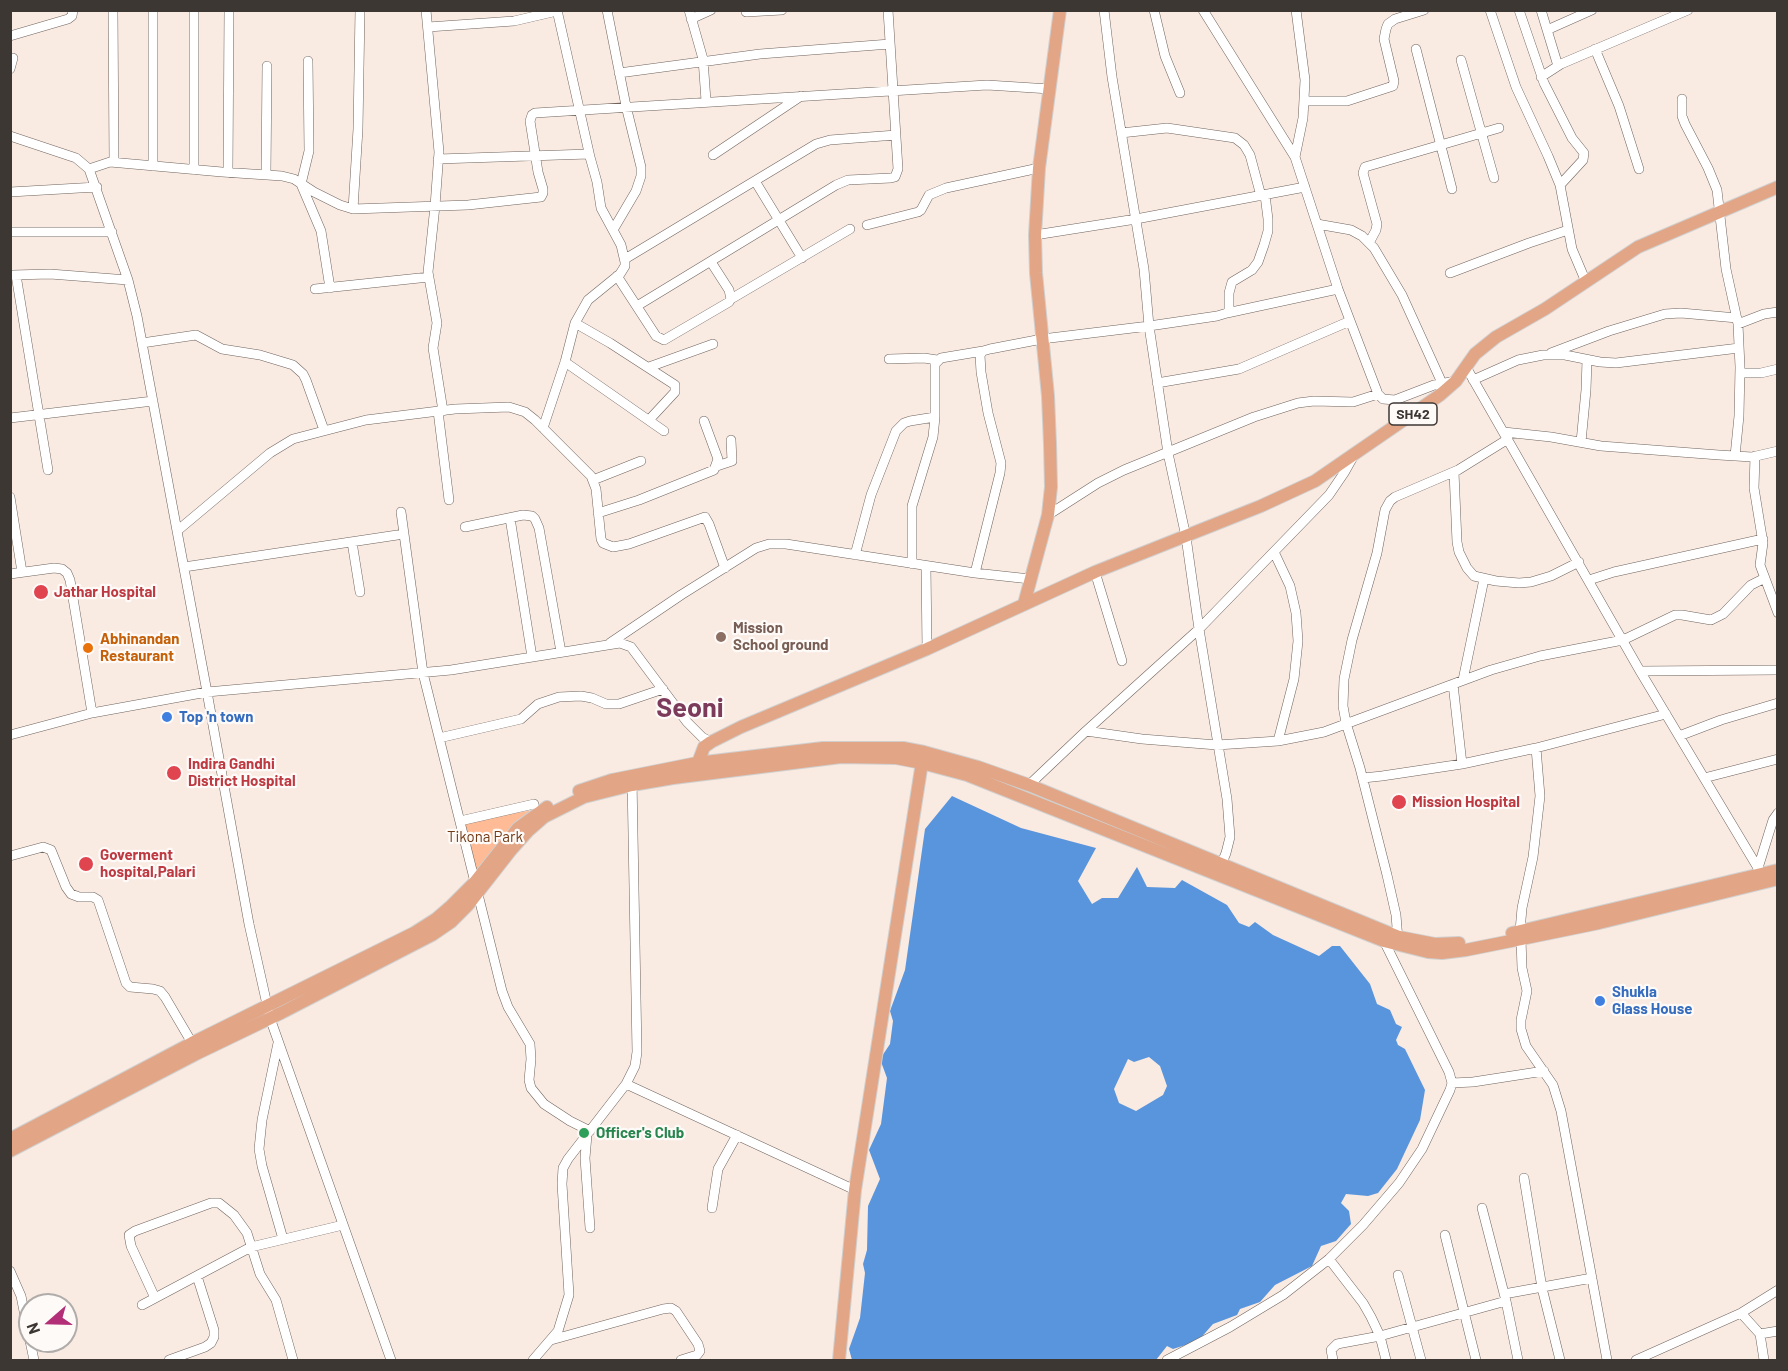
<!DOCTYPE html>
<style>
body{margin:0}
#map{position:relative;width:1788px;height:1371px;overflow:hidden;background:#f9eae2;font-family:Barlow,sans-serif}
canvas{display:block}
.frame{position:absolute;inset:0;border:12px solid #3d3734;pointer-events:none}
.north{position:absolute;left:18px;top:1293px;width:60px;height:60px;box-sizing:border-box;background:#fdfaf8;border:2px solid #b0acaa;border-radius:50%;rotate:250deg;font-size:16px;font-weight:700;line-height:24px;text-align:center;color:#3d3734}
.north::after{content:'';display:block;margin:auto;width:21px;height:27px;background:#b22e77;clip-path:polygon(50% 0,100% 100%,50% 72%,0 100%)}
</style>
<div id="map">
<canvas width="1788" height="1371"></canvas>
<div class="frame"></div>
<div class="north">N</div>
</div>
<script>
const ctx = document.querySelector('canvas').getContext('2d');
ctx.lineJoin = 'round';
function fillPath(path, color) { ctx.fillStyle = color; ctx.fill(path, 'evenodd'); }
const toPath = rows => new Path2D(rows.map(r => 'M' + r).join(''));
function strokePath(path, color, width, dash) { ctx.strokeStyle = color; ctx.lineWidth = width; ctx.lineCap = dash ? 'butt' : 'round'; ctx.setLineDash(dash || []); ctx.stroke(path); }
function write(font, color, halo, rows, align = 'center') {
  ctx.font = font + ' Barlow,sans-serif'; ctx.lineWidth = 4.5; ctx.setLineDash([]); ctx.textBaseline = 'middle'; ctx.strokeStyle = halo; ctx.fillStyle = color; for (const [text, x, y, turn = 0] of rows) {
    ctx.save(); ctx.translate(x, y); ctx.rotate((+turn || 0) * Math.PI / 180); ctx.textAlign = isNaN(turn) ? turn : align; if (halo) ctx.strokeText(text, 0, 0); ctx.fillText(text, 0, 0); ctx.restore();
  }
}
const green = toPath([
 [534,810,476,877,462,822]
]);
const water = toPath([
 [952,796,1021,828,1096,848,1078,881,1092,904,1102,898,1118,898,1137,867,1147,887,1175,888,1182,880,1227,905,1239,923,1249,927,1255,922,1273,935,1319,956,1332,946,1340,946,1370,984,1377,1004,1390,1010,1396,1024,1402,1027,1396,1040,1398,1045,1405,1049,1425,1090,1420,1120,1397,1169,1378,1193,1368,1196,1346,1194,1341,1203,1349,1211,1351,1224,1336,1241,1321,1246,1312,1266,1275,1285,1260,1302,1240,1309,1237,1315,1213,1324,1198,1341,1173,1349,1167,1346,1156,1360,852,1360,849,1349,860,1318,865,1273,863,1264,867,1250,868,1206,880,1179,869,1150,881,1124,887,1078,880,1059,890,1044,893,1021,890,1011,905,970,925,829],
 [1149,1057,1160,1066,1167,1086,1163,1095,1136,1111,1119,1103,1114,1089,1128,1059,1134,1062]
]);
const minor = toPath([
 [113,10,114,162],
 [194,10,194,170],
 [426,10,439,152,435,206,428,272,437,323,433,348,443,411],
 [607,10,626,106,641,167,641,176,636,191,613,230],
 [689,10,703,59,706,101],
 [1104,10,1112,77,1144,269,1149,326,1168,453,1186,537,1199,629,1227,799,1230,837,1226,853,1219,870],
 [1154,10,1165,56,1180,93],
 [1203,10,1295,157,1338,289,1378,394,1383,399,1395,400,1434,385,1456,381],
 [1490,10,1516,87,1548,156,1560,185,1572,249,1586,282],
 [1519,10,1544,83,1572,138,1584,153,1583,160,1560,185],
 [1541,10,1558,66],
 [153,12,153,166],
 [746,12,782,10],
 [691,19,711,10],
 [428,27,514,21,557,11],
 [1547,30,1592,10],
 [10,36,68,19,72,16,73,10],
 [1416,49,1452,189],
 [1595,49,1619,106,1639,169],
 [1461,60,1494,178],
 [308,61,309,151,301,184,321,231,330,288],
 [10,69,13,58],
 [619,73,760,54,890,44],
 [1541,77,1561,64,1688,10],
 [1682,99,1682,116,1685,124,1708,168,1717,190,1726,269,1738,324,1740,367,1739,416,1735,456],
 [1304,101,1347,101,1393,86,1394,81,1384,39,1386,29,1388,24,1395,19,1424,10],
 [1121,133,1167,128,1235,138,1244,145,1250,155,1261,196],
 [10,136,76,158,89,169,128,280,137,316,207,692,249,924,270,1018,391,1360],
 [713,155,801,96],
 [1295,157,1303,118,1305,80,1296,10],
 [438,159,589,154],
 [89,169,110,162,222,172,282,176,294,179,314,192,340,205,353,209,468,205,541,197,543,193,543,189,538,172,530,121,532,115,535,113,987,85,1050,89],
 [228,173,229,10],
 [266,175,267,66],
 [755,181,802,258],
 [10,192,97,187],
 [353,209,358,129,360,10],
 [1317,224,1351,230,1362,236,1374,248,1402,295,1442,383],
 [867,225,918,212,921,210,929,195,946,188,1039,168],
 [10,232,112,232],
 [1035,235,1136,219,1305,187],
 [1369,243,1376,230,1377,224,1363,173,1365,167,1499,128],
 [625,259,816,144,830,140,896,135],
 [1450,273,1529,243,1568,230],
 [13,275,50,274,128,280],
 [16,275,48,470],
 [617,276,656,336,664,340,729,302,731,299,729,290,711,262],
 [315,289,429,277],
 [731,299,850,229],
 [637,306,836,185,848,180,891,178,895,177,898,169,888,10],
 [1227,313,1338,289],
 [575,323,610,343,675,385,675,392,649,420],
 [1738,324,1764,314,1778,312],
 [142,343,196,335,222,349,260,355,293,365,303,374,306,380,324,430],
 [1551,353,1609,331,1665,314,1681,313,1737,318],
 [889,359,924,358,937,360],
 [565,362,664,431],
 [649,367,713,344],
 [1466,367,1640,671,1758,868,1762,878],
 [1740,373,1761,373,1778,369],
 [1473,380,1518,360,1543,355,1565,355,1600,362,1616,363,1739,348],
 [1157,383,1239,369,1350,321],
 [438,411,449,500],
 [10,418,153,401],
 [543,428,565,362,575,323,588,300,620,274,625,266,625,262,621,245,601,208,597,182,590,157,557,10],
 [1504,432,1551,437,1601,446,1719,455,1752,457,1778,451],
 [1581,442,1586,390,1587,360],
 [1755,456,1754,488,1763,543,1760,565,1778,613],
 [717,466,732,461,731,440],
 [1454,472,1457,542,1459,552,1467,568,1474,576,1496,581,1519,583,1531,582,1551,576,1579,562],
 [593,480,641,461],
 [10,497,22,572],
 [401,512,423,673,502,991,508,1007,530,1044,531,1059,529,1080,531,1088,544,1104,570,1121,590,1131],
 [598,513,639,500,714,470,718,459,704,421],
 [1048,515,1098,483,1124,470,1254,417,1298,403,1314,401,1353,402,1378,394],
 [510,518,532,657],
 [465,527,523,515,532,516,535,519,539,528,561,652],
 [177,531,270,453,293,439,366,420,455,409,509,407,525,412,535,420,591,476,596,489,601,539,603,543,613,547,629,544,705,517,709,524,725,568],
 [352,542,360,592],
 [1274,552,1290,586,1296,613,1298,641,1294,679,1278,741],
 [855,555,871,495,896,431,904,423,910,421,935,417],
 [912,564,912,506,933,437,935,417,935,364,941,358,983,351],
 [926,566,927,649],
 [184,567,404,534],
 [1095,572,1122,661],
 [975,573,1000,473,1001,463,988,413,981,372,980,355,983,351,990,349,1042,339,1149,326,1217,316,1227,313,1229,310,1229,293,1232,282,1252,270,1258,262,1264,245,1268,231,1268,219,1265,195],
 [10,574,54,568,62,569,67,573,70,580,92,713],
 [1589,580,1614,572,1763,539],
 [610,643,681,595,756,548,769,544,786,544,975,573,1030,579],
 [1640,671,1778,670],
 [1463,680,1484,579],
 [1453,684,1462,764],
 [1086,731,1142,739,1217,745,1278,741,1324,732,1491,670,1540,656,1623,640,1675,615,1682,615,1711,620,1723,614,1751,585,1765,578],
 [10,735,92,713,207,692,451,670,620,643,631,647,687,722,702,737,711,742],
 [1679,736,1721,720,1778,703],
 [439,738,521,719,538,704,559,697,581,696,592,698,606,704,619,704,663,689],
 [1363,778,1382,776,1462,764,1536,748,1666,714],
 [1704,778,1778,759],
 [1029,785,1086,731,1199,629,1329,495,1344,473,1353,457],
 [460,821,534,804],
 [10,856,43,847,51,850,66,887,71,894,79,897,93,897,98,900,126,983,130,987,153,989,160,991,165,997,195,1048],
 [1758,868,1773,820,1778,813],
 [1520,931,1522,908,1533,857,1540,796,1536,748],
 [1521,939,1522,968,1527,991,1521,1020,1521,1029,1526,1046,1553,1085,1561,1111,1607,1360],
 [1398,940,1396,915,1387,875,1360,768,1346,723,1343,706,1344,679,1352,640,1377,553,1385,510,1390,501,1395,497,1458,470,1508,439],
 [278,1043,262,1120,259,1149,262,1166,283,1239],
 [1452,1083,1473,1082,1544,1071],
 [626,1084,855,1190],
 [587,1135,585,1158,590,1228],
 [1524,1178,1542,1288,1560,1360],
 [712,1208,718,1169,737,1135],
 [1482,1208,1506,1301,1518,1360],
 [1445,1235,1476,1360],
 [1329,1259,1363,1303,1371,1317,1380,1336,1386,1360],
 [10,1271,21,1296,30,1341],
 [1398,1275,1421,1360],
 [1504,1294,1592,1278],
 [155,1298,131,1246,129,1235,135,1231,211,1203,219,1203,234,1215,247,1233,260,1274,276,1300,293,1360],
 [142,1305,251,1247,343,1225],
 [1741,1313,1760,1334,1764,1360],
 [1760,1334,1778,1331],
 [551,1340,663,1309,671,1308,676,1311,698,1344,700,1351,697,1355,681,1360],
 [30,1341,34,1360],
 [169,1360,205,1347,211,1343,214,1337,214,1330,197,1276],
 [533,1360,558,1331,569,1295,562,1184,563,1168,568,1159,626,1084,635,1066,637,1052,632,779],
 [1167,1360,1230,1327,1283,1295,1329,1259,1363,1225,1399,1183,1422,1149,1450,1090,1452,1083,1449,1072,1384,941,1385,937],
 [1333,1360,1331,1350,1337,1344,1380,1336,1506,1301],
 [1636,1360,1741,1313,1778,1290]
]);
const major = toPath([
 [1024,604,1048,515,1051,487,1050,444,1048,396,1036,273,1035,235,1039,168,1060,10],
 [696,768,704,747,711,742,741,727,927,649,1095,572,1261,506,1315,481,1440,395,1456,381,1475,354,1496,337,1545,309,1638,247,1778,187],
 [579,791,612,780,697,763,823,748,903,748,924,752,978,767,1029,785,1399,937,1435,944,1459,943],
 [1512,933,1778,870],
 [10,1139,192,1043,414,933,436,919,451,906,475,882,518,828,547,807],
 [10,1151,198,1053,281,1013,432,935,451,922,468,905,511,850,528,831,544,817,584,797,632,785,673,778,841,757,896,758,922,763,967,775,1384,941,1428,952,1442,953,1466,950,1521,939,1599,923,1778,879],
 [839,1360,855,1190,923,756]
]);
const markers = [
 [41,592,8,"#e0444e"],
 [721,637,6,"#8d6e63"],
 [88,648,6,"#e8710a"],
 [167,717,6,"#3f7fe0"],
 [174,773,8,"#e0444e"],
 [1399,802,8,"#e0444e"],
 [86,864,8,"#e0444e"],
 [1600,1001,6,"#3f7fe0"],
 [584,1133,6,"#2e9e5b"]
];
const shields = [
 [1413,414,48]
];
const shieldNames = [
 ["SH42",1413,414]
];
const healthNames = [
 ["Jathar Hospital",54,592],
 ["Indira Gandhi",188,764],
 ["District Hospital",188,781],
 ["Mission Hospital",1412,802],
 ["Goverment",100,855],
 ["hospital,Palari",100,872]
];
const educationNames = [
 ["Mission",733,628],
 ["School ground",733,645]
];
const foodNames = [
 ["Abhinandan",100,639],
 ["Restaurant",100,656]
];
const shopNames = [
 ["Top 'n town",179,717],
 ["Shukla",1612,992],
 ["Glass House",1612,1009]
];
const parkNames = [
 ["Tikona Park",485,837]
];
const leisureNames = [
 ["Officer's Club",596,1133]
];
const townNames = [
 ["Seoni",690,708]
];
fillPath(green, '#febb95');
fillPath(water, '#5995dc');
strokePath(minor, '#70645d', 10);
strokePath(major, '#d0cfce', 14);
strokePath(minor, '#fff', 9);
strokePath(major, '#e2a586', 12);
for (const [x, y, r, color] of markers) { const dot = new Path2D(); dot.arc(x, y, r, 0, 2 * Math.PI); ctx.fillStyle = color; ctx.fill(dot); strokePath(dot, '#fdfaf8', 2); }
for (const [x, y, w] of shields) { const box = new Path2D(); box.roundRect(x - w / 2, y - 11, w, 22, 4.5); ctx.fillStyle = '#fdfaf8'; ctx.fill(box); strokePath(box, '#3d3734', 1.5); }
write('bold 14px', '#3d3734', null, shieldNames);
write('bold 15px', '#be3a42', '#fdfaf8', healthNames, 'left');
write('bold 15px', '#785e54', '#fdfaf8', educationNames, 'left');
write('bold 15px', '#c56008', '#fdfaf8', foodNames, 'left');
write('bold 15px', '#366cbe', '#fdfaf8', shopNames, 'left');
write('15px', '#723a15', '#fdfaf8', parkNames);
write('bold 15px', '#27864d', '#fdfaf8', leisureNames, 'left');
write('bold 27px', '#7d3b5b', '#fdfaf8', townNames);
</script>
